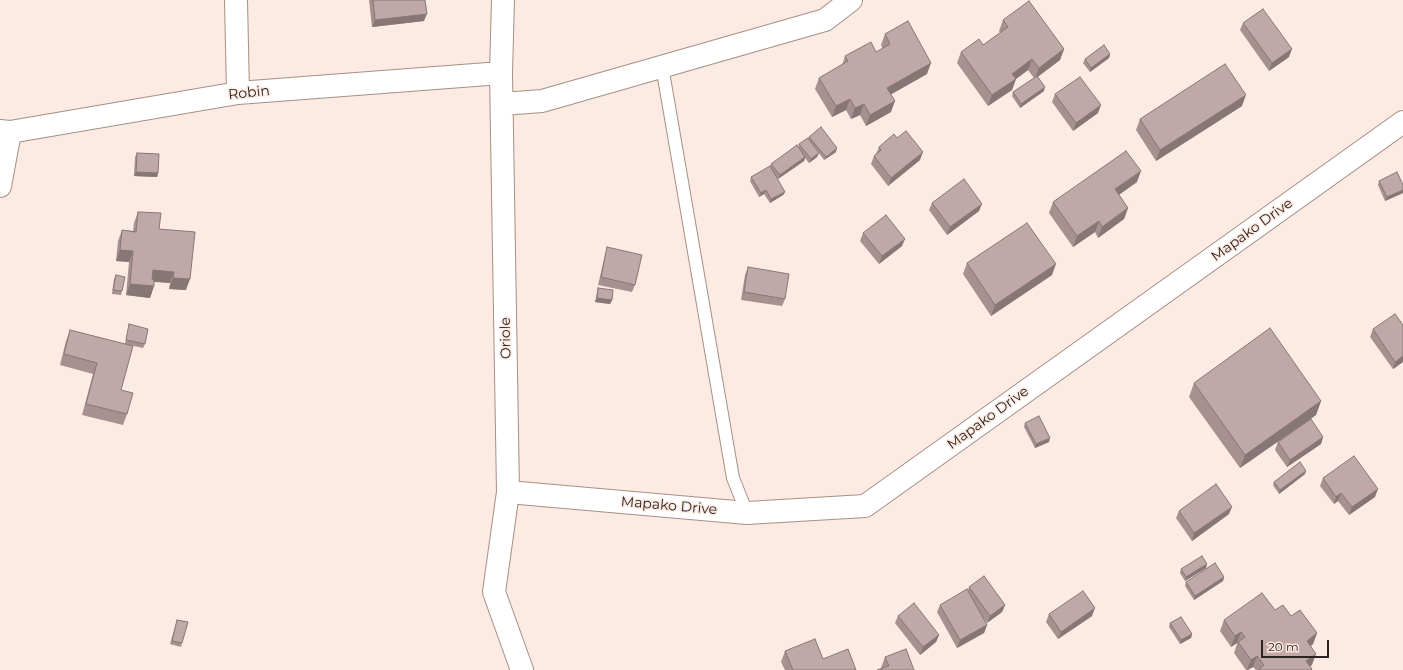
<!DOCTYPE html>
<style>
body{margin:0}
#map{position:relative;width:1403px;height:670px;overflow:hidden;background:#fdeae2;font-family:Montserrat,sans-serif}
canvas{display:block}
.scale{position:absolute;left:1261px;top:640px;width:68px;height:18px;box-sizing:border-box;border:2px solid #2c2420;border-top:0;padding-left:5px;font-size:12px;line-height:14px;white-space:nowrap;color:#2c2420;-webkit-text-stroke:3px #fdeae2;paint-order:stroke}
</style>
<div id="map">
<canvas width="1403" height="670"></canvas>
<div class="scale">20 m</div>
</div>
<script>
const ctx = document.querySelector('canvas').getContext('2d');
ctx.lineJoin = 'round';
const toPath = rows => new Path2D(rows.map(r => 'M' + r).join(''));
function strokePath(path, color, width, dash) { ctx.strokeStyle = color; ctx.lineWidth = width; ctx.lineCap = dash ? 'butt' : 'round'; ctx.setLineDash(dash || []); ctx.stroke(path); }
function fillPath(path, color) { ctx.fillStyle = color; ctx.fill(path, 'evenodd'); }
function write(font, color, halo, rows, align = 'center') {
  ctx.font = font + ' Montserrat,sans-serif'; ctx.lineWidth = 3; ctx.setLineDash([]); ctx.textBaseline = 'middle'; ctx.strokeStyle = halo; ctx.fillStyle = color; for (const [text, x, y, turn = 0] of rows) {
    ctx.save(); ctx.translate(x, y); ctx.rotate((+turn || 0) * Math.PI / 180); ctx.textAlign = isNaN(turn) ? turn : align; if (halo) ctx.strokeText(text, 0, 0); ctx.fillText(text, 0, 0); ctx.restore();
  }
}
const service = toPath([
 [662,66,733,478,747,513]
]);
const minor = toPath([
 [236,0,238,93],
 [503,0,501,73,508,492,494,592,522,670],
 [502,104,542,101,825,20,851,0],
 [0,131,10,132,238,93,501,73],
 [0,186,10,132],
 [508,492,747,513,865,506,1403,122]
]);
const wall = toPath([
 [369,0,425,0,424,21,372,27],
 [1003,20,1064,49,1060,60,1038,76,1044,91,1020,108,1012,96,1013,92,1034,78,1028,70,1016,79,1012,90,988,106,957,63,961,52,983,45,1000,33,999,31],
 [1243,23,1289,57,1269,71,1240,30],
 [885,34,927,74,891,94,891,112,866,126,860,115,851,119,846,110,832,117,815,89,819,78,842,65,845,56,876,52,883,49,881,45],
 [1110,54,1109,58,1090,72,1083,63,1085,59],
 [1055,94,1098,113,1073,131,1052,102],
 [1242,106,1156,161,1136,130,1140,119],
 [809,137,836,152,824,160,819,153,817,157,809,163,805,158,804,161,778,179,773,173,785,192,783,195,770,203,764,194,759,197,750,181,751,177,770,167,771,164,798,147,799,144,808,139],
 [897,138,920,160,888,186,871,164,874,156,876,154,879,147],
 [137,153,158,173,157,177,134,176,135,157],
 [1379,181,1403,185,1403,193,1385,201,1378,185],
 [1137,182,1119,195,1128,208,1124,219,1098,238,1095,232,1073,247,1049,213,1053,202],
 [932,203,979,211,947,235,929,210],
 [138,212,159,229,186,290,169,289,170,283,154,282,154,286,150,298,126,295,129,262,116,261,118,241,122,230,133,231,134,223],
 [863,233,902,246,879,264,860,241],
 [607,247,635,285,632,292,598,285,605,255],
 [967,263,1052,275,991,316,963,274],
 [748,267,785,299,782,306,741,300,745,275],
 [116,275,122,291,121,295,112,294,114,279],
 [598,288,612,300,610,304,595,302,597,292],
 [129,324,145,344,143,348,125,344],
 [1403,325,1403,362,1393,369,1370,337,1373,329],
 [70,330,121,390,127,414,123,425,82,415,93,374,60,365,66,341],
 [1194,383,1321,401,1316,415,1240,468,1189,397],
 [1025,423,1049,442,1035,448,1024,427],
 [1323,437,1321,444,1287,467,1275,450,1278,442],
 [1305,474,1279,494,1273,485,1274,482],
 [1323,478,1375,497,1349,515,1338,501,1334,504,1320,486],
 [1179,511,1229,514,1192,541,1176,518],
 [1207,564,1206,568,1185,581,1180,573,1181,569],
 [1224,577,1223,581,1194,600,1185,586,1186,582],
 [969,587,1005,605,1002,612,987,623,983,617,987,625,984,633,957,648,937,612,940,605,968,590],
 [1275,610,1291,616,1317,633,1313,644,1311,646,1312,665,1310,666,1312,669,1311,670,1256,670,1253,667,1248,670,1246,670,1234,653,1237,644,1237,643,1231,647,1220,631,1224,620],
 [1049,614,1092,616,1058,639,1046,622],
 [898,616,939,635,936,642,920,655,895,623],
 [177,620,182,643,181,647,170,644],
 [1170,623,1192,634,1191,638,1180,644,1169,627],
 [785,651,823,659,856,670,785,670,781,662],
 [885,657,914,670,882,668,881,668]
]);
const shadedWall = toPath([
 [427,14,424,21,372,27,375,20],
 [1064,49,1060,60,1035,79,1039,68],
 [1292,49,1289,57,1269,71,1272,63],
 [1110,54,1109,58,1090,72,1091,68],
 [1032,59,1028,70,1016,79,1012,90,988,106,992,95,1012,74],
 [931,63,927,74,883,99,887,88],
 [1045,87,1044,91,1020,108,1021,104],
 [1246,95,1242,106,1156,161,1160,150],
 [850,99,846,110,832,117,836,106],
 [895,101,891,112,866,126,870,115],
 [864,104,860,115,851,119,855,108],
 [1101,105,1098,113,1073,131,1076,123],
 [837,148,836,152,824,160,826,157],
 [923,152,920,160,888,186,891,178],
 [819,153,817,157,809,163,811,159],
 [805,157,804,161,778,179,780,175],
 [1141,171,1137,182,1111,200,1115,189],
 [136,172,158,173,157,177,134,176],
 [766,190,764,194,759,197,761,193],
 [1403,190,1403,193,1385,201,1387,197],
 [785,192,783,195,770,203,771,199],
 [982,204,979,211,947,235,950,227],
 [1128,208,1124,219,1098,238,1102,227],
 [1099,221,1095,232,1073,247,1077,236],
 [905,239,902,246,879,264,882,256],
 [120,250,133,251,129,262,116,261],
 [1056,264,1052,275,991,316,995,305],
 [153,270,174,272,170,283,149,281],
 [173,278,190,279,186,290,169,289],
 [130,284,154,286,150,298,126,295],
 [597,298,612,300,610,304,595,302],
 [1403,356,1403,362,1393,369,1395,362],
 [1321,401,1316,415,1240,468,1245,455],
 [1323,437,1321,444,1287,467,1290,460],
 [1050,438,1049,442,1035,448,1036,444],
 [1306,471,1305,474,1279,494,1280,490],
 [1378,489,1375,497,1349,515,1352,507],
 [1341,493,1338,501,1334,504,1336,497],
 [1232,507,1229,514,1192,541,1194,533],
 [1207,564,1206,568,1185,581,1186,577],
 [1224,577,1223,581,1194,600,1195,596],
 [1005,605,1002,612,987,623,990,616],
 [1095,608,1092,616,1058,639,1061,632],
 [987,625,984,633,957,648,960,640],
 [1241,632,1237,643,1231,647,1235,636],
 [1317,633,1313,644,1303,652,1307,641],
 [1192,634,1191,638,1180,644,1181,640],
 [939,635,936,642,920,655,923,647],
 [1316,654,1312,665,1305,670,1306,661],
 [1257,656,1253,667,1247,670,1251,660]
]);
const building = toPath([
 [373,0,425,0,427,14,375,20,373,0],
 [1029,1,1064,49,1039,68,1032,59,1012,74,1016,79,992,95,961,52,979,39,983,45,1008,27,1003,20,1029,1],
 [1263,9,1292,49,1272,63,1243,23,1263,9],
 [908,21,931,63,887,88,895,101,870,115,864,104,855,108,850,99,836,106,819,78,848,61,845,56,871,42,876,52,890,44,885,34,908,21],
 [1104,45,1110,54,1091,68,1085,59,1104,45],
 [1225,64,1246,95,1160,150,1140,119,1225,64],
 [1037,76,1045,87,1021,104,1013,92,1037,76],
 [1080,77,1101,105,1076,123,1055,94,1080,77],
 [821,127,837,148,826,157,809,137,821,127],
 [906,131,923,152,891,178,874,156,881,150,879,147,894,134,897,138,906,131],
 [808,138,819,153,811,159,799,144,808,138],
 [797,145,805,157,780,175,771,164,797,145],
 [1126,151,1141,171,1115,189,1128,208,1102,227,1099,221,1077,236,1053,202,1126,151],
 [137,153,159,154,158,173,136,172,137,153],
 [770,166,785,192,771,199,766,190,761,193,751,177,770,166],
 [1397,172,1403,185,1403,190,1387,197,1379,181,1397,172],
 [964,179,982,204,950,227,932,203,964,179],
 [138,212,161,213,159,229,195,232,190,279,173,278,174,272,153,270,152,279,154,280,154,286,130,284,133,251,120,250,122,230,136,232,138,212],
 [886,215,905,239,882,256,863,233,886,215],
 [1027,223,1056,264,995,305,967,263,1027,223],
 [607,247,642,255,635,285,601,277,607,247],
 [748,267,789,274,785,299,744,292,748,267],
 [116,275,125,277,122,291,113,290,116,275],
 [598,288,613,290,612,300,597,298,598,288],
 [1395,314,1403,325,1403,356,1395,362,1373,329,1395,314],
 [129,324,148,329,145,344,126,340,129,324],
 [1270,328,1321,401,1245,455,1194,383,1270,328],
 [70,330,133,346,121,390,133,393,127,414,86,404,97,363,64,354,70,330],
 [1039,416,1050,438,1036,444,1025,423,1039,416],
 [1311,419,1323,437,1290,460,1278,442,1311,419],
 [1354,456,1378,489,1352,507,1341,493,1336,497,1323,478,1354,456],
 [1300,462,1306,471,1280,490,1274,482,1300,462],
 [1216,484,1232,507,1194,533,1179,511,1216,484],
 [1202,556,1207,564,1186,577,1181,569,1202,556],
 [1215,563,1224,577,1195,596,1186,582,1215,563],
 [984,576,1005,605,990,616,969,587,984,576],
 [967,589,987,625,960,640,940,605,967,589],
 [1083,591,1095,608,1061,632,1049,614,1083,591],
 [1262,593,1275,610,1283,605,1291,616,1300,610,1317,633,1307,641,1316,654,1306,661,1312,669,1310,670,1259,670,1264,665,1257,656,1251,660,1238,642,1245,637,1241,632,1235,636,1224,620,1262,593],
 [914,603,939,635,923,647,898,616,914,603],
 [1181,617,1192,634,1181,640,1170,623,1181,617],
 [177,620,188,622,182,643,172,641,177,620],
 [815,639,823,659,848,649,856,670,793,670,785,651,815,639],
 [906,649,914,670,877,670,889,666,885,657,906,649]
]);
const streetNames = [
 ["Robin",249,93,-6],
 ["Mapako Drive",1252,230,-36],
 ["Oriole",506,338,-91],
 ["Mapako Drive",988,418,-36],
 ["Mapako Drive",669,506,5]
];
strokePath(service, '#a49086', 14);
strokePath(minor, '#a49086', 24);
strokePath(service, '#fff', 12);
strokePath(minor, '#fff', 22);
fillPath(wall, '#a69090');
fillPath(shadedWall, '#877676');
fillPath(building, '#c1a8a8');
strokePath(building, '#877676', 1);
write('14px', '#2c2420', '#fdeae2', streetNames);
</script>
